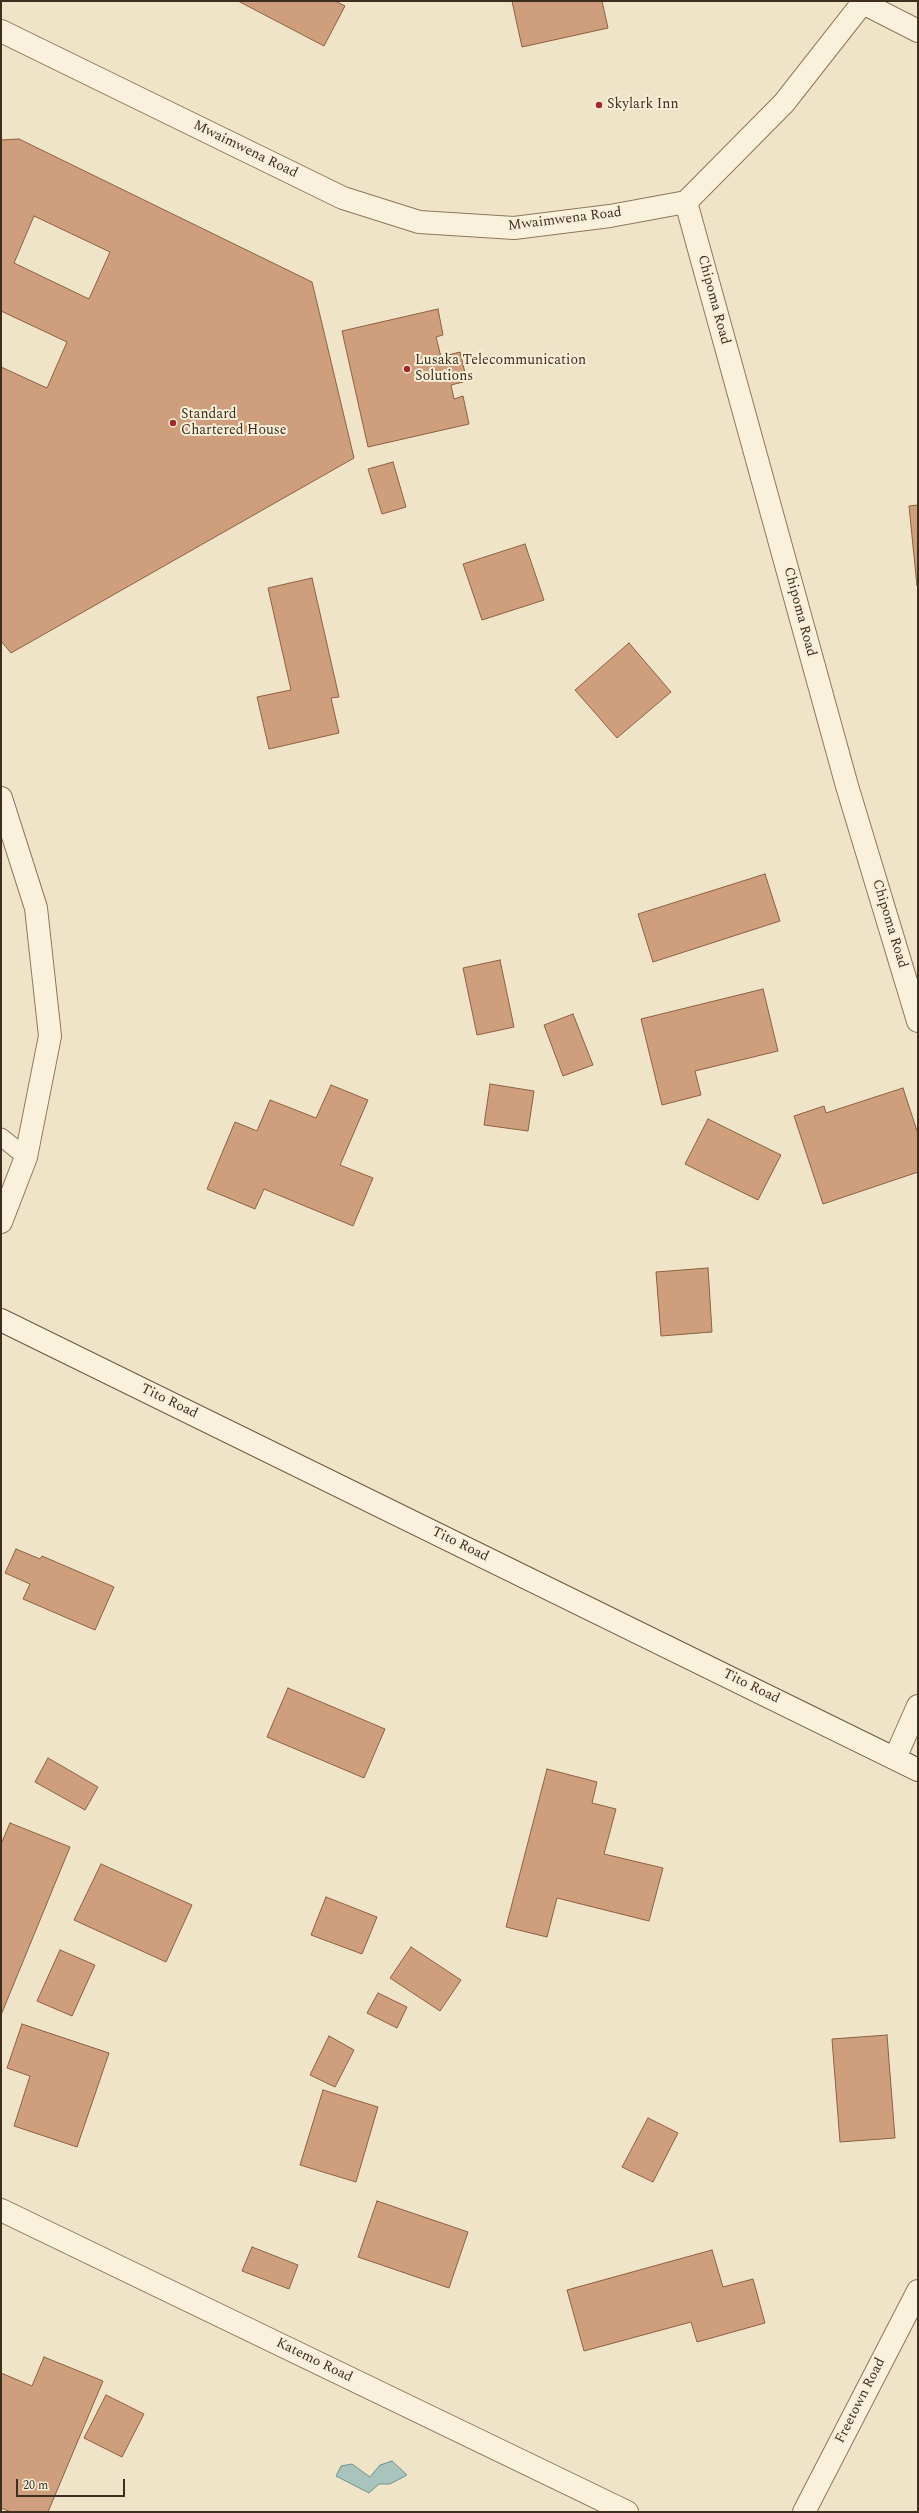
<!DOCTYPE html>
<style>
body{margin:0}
#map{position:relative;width:919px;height:2513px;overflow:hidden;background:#f0e4c8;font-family:Spectral,serif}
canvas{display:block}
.frame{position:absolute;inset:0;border:2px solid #3d2e20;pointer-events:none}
.scale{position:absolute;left:16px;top:2479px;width:109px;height:18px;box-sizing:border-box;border:2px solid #3d2e20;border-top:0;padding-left:5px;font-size:12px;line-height:14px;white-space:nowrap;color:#3d2e20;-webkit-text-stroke:3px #f7eed8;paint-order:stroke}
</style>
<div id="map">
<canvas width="919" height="2513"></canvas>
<div class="frame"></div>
<div class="scale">20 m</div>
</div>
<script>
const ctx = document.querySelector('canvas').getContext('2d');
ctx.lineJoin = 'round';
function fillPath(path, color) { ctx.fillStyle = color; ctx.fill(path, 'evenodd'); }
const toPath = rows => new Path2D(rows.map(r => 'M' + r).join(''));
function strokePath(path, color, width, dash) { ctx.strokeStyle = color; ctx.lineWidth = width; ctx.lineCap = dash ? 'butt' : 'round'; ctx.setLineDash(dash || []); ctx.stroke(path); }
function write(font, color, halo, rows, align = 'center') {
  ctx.font = font + ' Spectral,serif'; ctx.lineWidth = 4; ctx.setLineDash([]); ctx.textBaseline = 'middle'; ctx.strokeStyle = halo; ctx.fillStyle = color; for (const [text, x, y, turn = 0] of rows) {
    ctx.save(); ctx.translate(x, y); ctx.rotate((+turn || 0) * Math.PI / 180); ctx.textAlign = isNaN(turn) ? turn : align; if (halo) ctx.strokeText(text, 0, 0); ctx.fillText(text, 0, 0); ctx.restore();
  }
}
const water = toPath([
 [392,2461,407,2475,390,2484,379,2484,369,2493,336,2476,341,2466,352,2464,370,2477,380,2465,392,2461]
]);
const building = toPath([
 [238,1,335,1,345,6,324,46,238,1],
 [512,1,602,1,608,28,522,47,512,1],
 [19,139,312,282,354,458,11,653,1,641,1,367,47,388,67,342,1,311,1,140,19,139],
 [34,216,110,252,89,299,14,263,34,216],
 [438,309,443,335,436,337,441,357,460,352,467,381,451,385,454,399,463,396,469,424,368,447,342,331,438,309],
 [393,462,406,507,382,514,368,469,393,462],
 [918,505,918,586,917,586,909,506,918,505],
 [525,544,544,600,482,620,463,564,525,544],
 [312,578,339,697,331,698,339,733,269,749,257,697,291,690,268,588,312,578],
 [629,643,671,692,617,738,575,690,629,643],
 [765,874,780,921,653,962,638,914,765,874],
 [500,960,514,1027,477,1035,463,968,500,960],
 [763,989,778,1051,695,1071,701,1095,662,1105,641,1019,763,989],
 [573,1014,593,1065,563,1076,544,1025,573,1014],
 [490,1084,534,1091,528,1131,484,1125,490,1084],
 [331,1085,368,1100,340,1165,373,1178,353,1226,264,1189,255,1209,207,1189,235,1122,257,1131,270,1100,316,1118,331,1085],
 [903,1088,918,1134,918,1172,823,1204,794,1116,824,1106,826,1113,903,1088],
 [708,1119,781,1155,758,1200,685,1164,708,1119],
 [708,1268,712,1332,661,1336,656,1272,708,1268],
 [16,1549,40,1559,42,1556,114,1587,95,1630,23,1599,30,1584,5,1573,16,1549],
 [288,1688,385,1729,364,1778,267,1737,288,1688],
 [48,1758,98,1787,85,1810,35,1782,48,1758],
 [547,1769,597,1782,592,1803,616,1809,604,1854,663,1868,649,1921,557,1898,547,1937,506,1927,547,1769],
 [10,1823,70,1847,1,2015,1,1844,10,1823],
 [101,1864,192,1905,166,1962,74,1920,101,1864],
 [326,1897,377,1917,362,1954,311,1935,326,1897],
 [411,1947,461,1980,440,2011,390,1978,411,1947],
 [60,1950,95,1965,72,2016,37,2001,60,1950],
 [378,1993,407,2007,397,2028,367,2013,378,1993],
 [22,2024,109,2053,77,2147,14,2126,30,2076,7,2068,22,2024],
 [887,2035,895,2138,840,2142,832,2039,887,2035],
 [329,2036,354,2050,335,2087,310,2075,329,2036],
 [323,2090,378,2107,356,2182,300,2165,323,2090],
 [648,2118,678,2133,653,2182,622,2167,648,2118],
 [377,2201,468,2232,449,2288,358,2257,377,2201],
 [252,2247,298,2265,289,2289,242,2271,252,2247],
 [712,2250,723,2287,753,2279,765,2323,697,2342,691,2322,584,2351,567,2290,712,2250],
 [44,2357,103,2381,48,2512,11,2512,1,2508,1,2373,32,2386,44,2357],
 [106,2395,144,2414,122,2457,84,2438,106,2395]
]);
const service = toPath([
 [1,1137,26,1157]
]);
const minor = toPath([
 [863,3,918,31],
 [1,31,343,198,419,222,514,228,610,216,686,202,784,103,864,1],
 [686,202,847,786,918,1021],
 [1,798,36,908,50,1036,26,1157,1,1222],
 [895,1758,918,1706],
 [1,2210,627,2512],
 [804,2512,918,2291]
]);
const secondary = toPath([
 [1,1320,918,1770]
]);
const markers = [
 [599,105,4,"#9e2a2b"],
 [407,369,4,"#9e2a2b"],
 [173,423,4,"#9e2a2b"]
];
const poiNames = [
 ["Skylark Inn",607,105],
 ["Lusaka Telecommunication",415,361],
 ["Solutions",415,377],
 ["Standard",181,415],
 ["Chartered House",181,431]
];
const streetNames = [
 ["Mwaimwena Road",245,150,26],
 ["Mwaimwena Road",565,220,-7],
 ["Chipoma Road",713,300,75],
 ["Chipoma Road",799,612,75],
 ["Chipoma Road",889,924,73],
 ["Tito Road",169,1402,26],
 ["Tito Road",460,1545,26],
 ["Tito Road",751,1687,26],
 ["Katemo Road",314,2361,26],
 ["Freetown Road",861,2401,-63]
];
fillPath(water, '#a9c4bc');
strokePath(water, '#6f938a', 1);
fillPath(building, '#cf9f7d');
strokePath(building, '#8d5f41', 1);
strokePath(service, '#8d765c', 19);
strokePath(minor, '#8d765c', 24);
strokePath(secondary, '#6f573f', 24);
strokePath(service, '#faf1dc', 17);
strokePath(minor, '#faf1dc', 22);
strokePath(secondary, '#faf1dc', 22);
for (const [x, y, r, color] of markers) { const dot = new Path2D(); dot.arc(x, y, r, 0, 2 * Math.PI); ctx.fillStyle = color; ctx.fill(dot); strokePath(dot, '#f7eed8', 1.5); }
write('14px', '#3d2e20', '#f7eed8', poiNames, 'left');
write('14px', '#3d2e20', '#f7eed8', streetNames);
</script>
